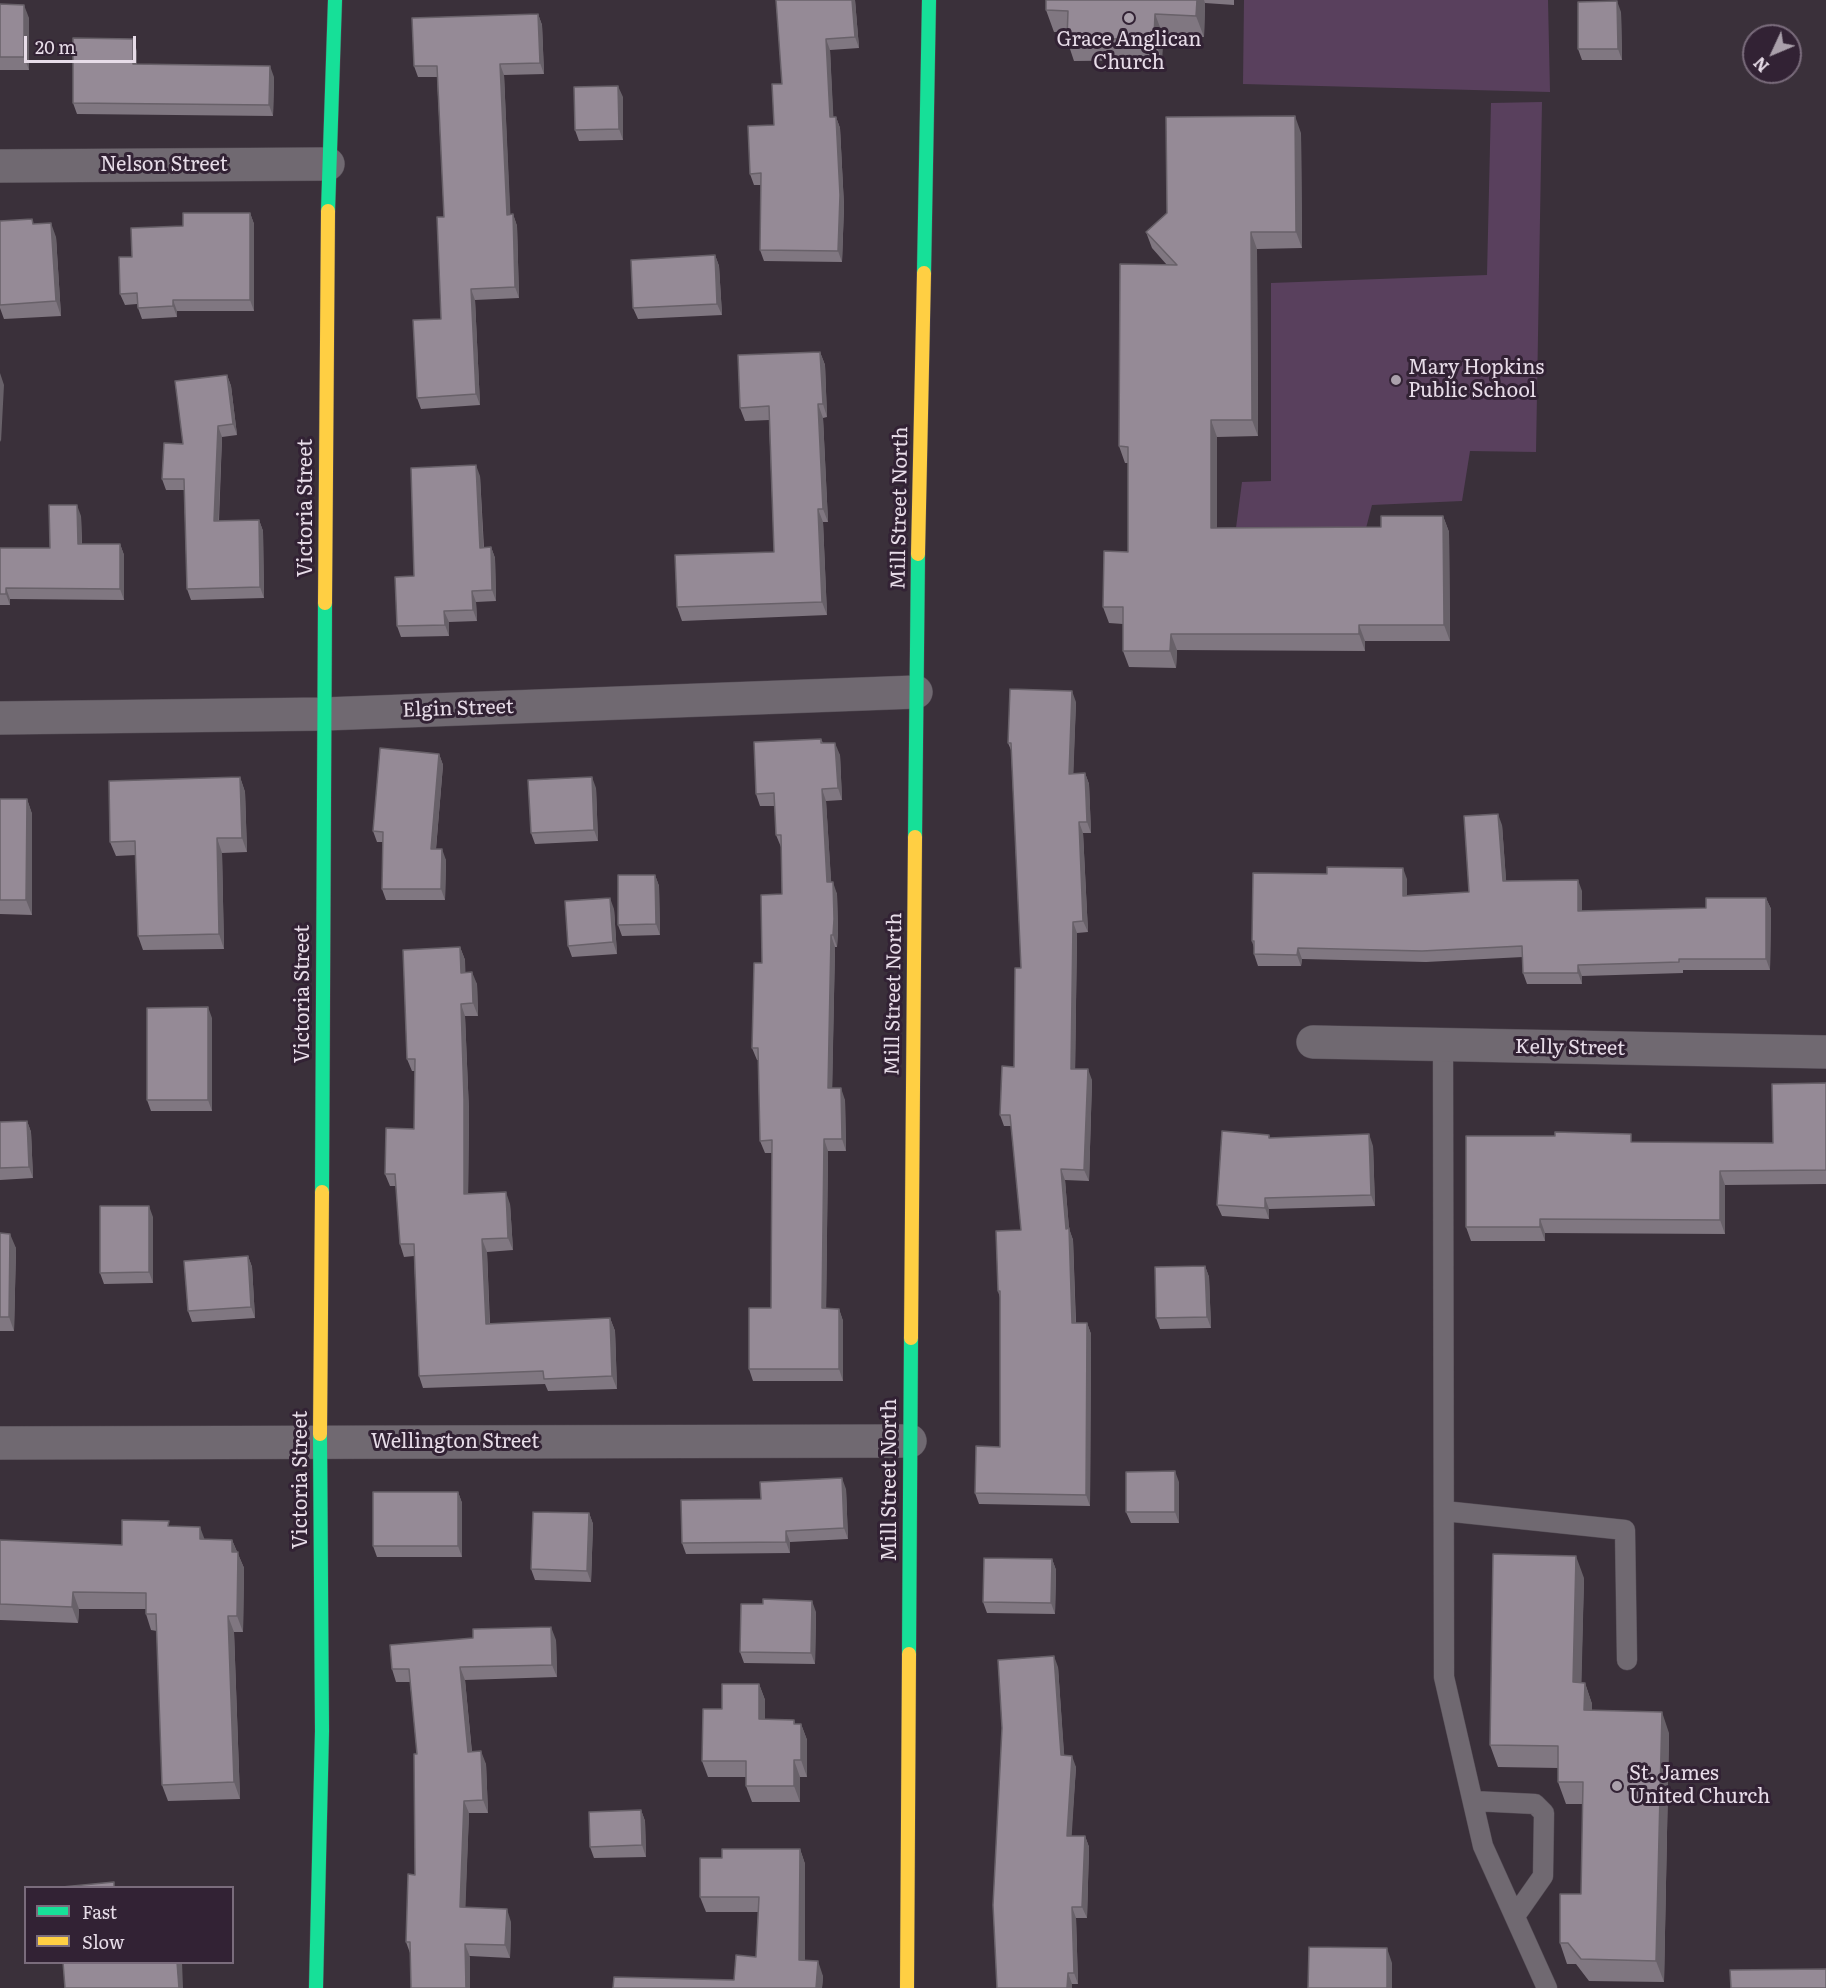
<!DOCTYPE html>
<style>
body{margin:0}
#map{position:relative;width:1826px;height:1988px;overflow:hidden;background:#3a303a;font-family:Literata,serif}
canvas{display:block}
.legend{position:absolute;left:24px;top:1886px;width:210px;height:78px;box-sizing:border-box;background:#322234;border:2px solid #7a6c7c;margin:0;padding:8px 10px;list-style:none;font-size:18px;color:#e7dce8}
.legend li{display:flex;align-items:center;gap:12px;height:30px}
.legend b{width:30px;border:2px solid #7a6c7c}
.north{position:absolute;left:1742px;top:24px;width:60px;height:60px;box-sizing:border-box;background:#322234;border:2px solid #7a6c7c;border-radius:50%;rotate:226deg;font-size:16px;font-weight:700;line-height:24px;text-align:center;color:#e7dce8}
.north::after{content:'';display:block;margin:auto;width:21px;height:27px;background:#aaa0ab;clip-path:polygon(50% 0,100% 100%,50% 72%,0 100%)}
.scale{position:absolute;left:24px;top:36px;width:112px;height:27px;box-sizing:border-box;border:3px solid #e7dce8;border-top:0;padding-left:8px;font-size:18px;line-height:21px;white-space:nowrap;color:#e7dce8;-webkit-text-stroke:4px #322234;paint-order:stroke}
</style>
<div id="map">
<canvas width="1826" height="1988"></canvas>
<ul class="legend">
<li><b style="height:8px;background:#16e098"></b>Fast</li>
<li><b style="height:8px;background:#ffcf43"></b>Slow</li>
</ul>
<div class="north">N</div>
<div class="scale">20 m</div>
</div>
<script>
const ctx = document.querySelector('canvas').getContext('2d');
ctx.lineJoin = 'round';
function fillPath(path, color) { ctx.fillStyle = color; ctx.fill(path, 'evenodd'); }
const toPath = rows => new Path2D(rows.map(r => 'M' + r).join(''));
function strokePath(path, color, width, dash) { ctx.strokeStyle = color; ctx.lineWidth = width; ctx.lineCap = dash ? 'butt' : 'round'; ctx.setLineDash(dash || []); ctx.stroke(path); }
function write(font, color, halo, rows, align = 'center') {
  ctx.font = font + ' Literata,serif'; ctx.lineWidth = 6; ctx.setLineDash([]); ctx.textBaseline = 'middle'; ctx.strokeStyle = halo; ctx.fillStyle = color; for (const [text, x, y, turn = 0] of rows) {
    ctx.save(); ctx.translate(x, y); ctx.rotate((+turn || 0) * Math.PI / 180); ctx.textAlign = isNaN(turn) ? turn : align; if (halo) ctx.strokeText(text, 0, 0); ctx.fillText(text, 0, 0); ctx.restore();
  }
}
const green = toPath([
 [1244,0,1548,0,1550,92,1243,84],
 [1542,102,1536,452,1470,451,1462,501,1372,505,1364,536,1234,543,1242,482,1271,481,1271,283,1487,275,1491,103]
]);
const lane = toPath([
 [1443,1045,1444,1677,1483,1846,1547,1988],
 [1444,1511,1625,1530,1627,1660],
 [1473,1801,1535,1804,1544,1813,1543,1876,1515,1916]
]);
const street = toPath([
 [0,166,328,164],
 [0,718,324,714,916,692],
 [1313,1042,1826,1052],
 [0,1443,910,1441]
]);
const fast = toPath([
 [328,211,335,0],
 [924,273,929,0],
 [915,837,918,554],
 [322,1192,325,603],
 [909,1654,911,1338],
 [316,1988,322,1731,320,1434]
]);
const slow = toPath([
 [918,554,924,273],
 [325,603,328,211],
 [911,1338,915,837],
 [320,1434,322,1192],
 [907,1988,909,1654]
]);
const wall = toPath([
 [776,0,855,0,859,48,830,50,833,117,836,117,840,128,844,206,842,262,764,261,760,250,761,185,754,185,750,174,774,125,782,84],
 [1046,0,1234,0,1234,5,1205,3,1204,37,1163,35,1162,60,1074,61,1067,40,1067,32,1054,32,1046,10],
 [0,4,29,18,29,70,0,70],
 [1621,12,1622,60,1582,60,1578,49],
 [538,14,542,25,544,74,504,75,510,215,513,214,517,226,519,298,475,300,480,405,421,409,417,398,441,319,444,217,437,77,418,77,414,66],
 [137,51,137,65,274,77,273,116,77,114,73,103],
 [623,97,623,140,579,141,575,130],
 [1301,133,1302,248,1257,249,1258,436,1217,437,1217,528,1381,527,1443,516,1449,532,1450,641,1365,641,1365,651,1177,650,1176,668,1129,667,1123,651,1123,624,1109,623,1103,607,1128,552,1128,463,1125,463,1119,446,1167,265,1152,248,1146,232],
 [250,213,254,224,254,311,177,311,177,317,142,319,138,308,137,304,125,305,120,294,132,257,183,226],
 [0,221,34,224,56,237,61,316,4,319,0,308],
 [715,255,719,266,722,315,638,319,633,308],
 [820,352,825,365,827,417,823,418,828,522,823,522,827,615,682,621,677,607,774,552,769,420,745,421,740,408],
 [227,375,231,386,237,435,222,437,219,521,259,520,263,531,264,598,191,600,187,589,184,490,166,490,162,479,183,444],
 [480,476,484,548,491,547,495,558,496,601,476,602,477,621,449,622,449,636,401,637,397,626,414,576],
 [81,516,82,544,120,544,124,555,124,600,10,599,10,605,0,605,0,548,50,548],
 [1076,702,1073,774,1085,773,1089,784,1091,833,1083,833,1088,932,1077,933,1075,1069,1092,1080,1089,1181,1065,1180,1069,1229,1073,1240,1076,1323,1087,1323,1091,1334,1090,1506,979,1504,975,1493,1000,1447,1000,1298,998,1291,1021,1230,1011,1126,1004,1126,1000,1115,1014,1067,1021,968,1011,750,1008,743],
 [821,739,823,743,840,755,842,800,826,801,831,882,837,894,838,931,837,947,835,947,832,1088,845,1100,846,1151,828,1151,826,1309,839,1309,843,1321,843,1381,753,1381,749,1369,771,1308,772,1153,765,1153,760,1141,758,1060,757,1060,752,1048,762,963,782,894,781,847,776,835,775,806,760,806,756,794],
 [439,754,443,765,436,849,446,860,445,900,386,900,382,889,383,842,377,842,373,831],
 [240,777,245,792,247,852,222,853,224,949,143,950,138,936,136,855,116,856,110,842],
 [596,788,598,841,535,844,531,833],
 [0,799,27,799,32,814,32,915,0,914],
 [1502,825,1506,881,1582,891,1582,911,1706,908,1766,898,1771,909,1770,970,1683,970,1683,973,1582,976,1582,984,1527,984,1523,973,1523,957,1426,962,1302,959,1301,966,1258,966,1254,954,1254,948,1252,941,1407,879,1407,895,1469,892],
 [655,875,659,886,660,935,622,936,618,925],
 [614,909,617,954,572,957,568,946],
 [460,947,465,960,465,972,477,984,478,1016,465,1016,469,1112,468,1194,510,1204,513,1250,487,1252,490,1324,610,1318,615,1331,617,1389,548,1391,545,1384,423,1388,419,1376,414,1256,404,1257,400,1244,396,1186,390,1186,385,1174,414,1129,415,1071,412,1071,407,1059],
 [212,1018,212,1111,151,1111,147,1100],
 [1826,1083,1826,1184,1725,1185,1725,1234,1545,1233,1545,1241,1471,1241,1466,1227,1634,1142,1773,1143],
 [27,1121,31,1132,33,1178,0,1180,0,1122],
 [1269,1135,1270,1138,1373,1146,1375,1206,1269,1209,1269,1219,1222,1216,1217,1205],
 [153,1217,153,1283,104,1284,100,1273],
 [0,1233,16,1248,14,1331,0,1331],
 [248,1256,252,1267,255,1318,192,1322,188,1311],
 [1205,1266,1209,1277,1211,1328,1160,1329,1156,1318],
 [1179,1482,1179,1523,1131,1523,1126,1512],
 [846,1489,848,1539,790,1542,790,1553,686,1554,682,1543,761,1499],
 [458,1492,462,1503,462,1557,377,1557,373,1546],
 [589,1513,593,1524,591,1582,535,1580,531,1569],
 [170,1526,204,1540,232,1540,244,1568,243,1632,234,1632,240,1799,168,1801,162,1785,157,1631,151,1630,146,1614,146,1609,79,1609,78,1623,0,1620,0,1540,122,1545],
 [1052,1559,1056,1570,1055,1614,987,1613,983,1602],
 [1584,1578,1581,1683,1585,1683,1592,1704,1592,1710,1669,1733,1664,1982,1589,1981,1576,1964,1567,1964,1560,1943,1581,1894,1583,1804,1566,1804,1558,1782,1558,1768,1498,1767,1490,1745],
 [763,1604,816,1612,815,1664,744,1663,740,1652],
 [473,1638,556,1640,557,1677,465,1680,472,1752,486,1764,488,1813,469,1813,465,1907,511,1922,510,1958,410,1953,406,1942,415,1875,417,1754,410,1682,396,1682,392,1669],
 [1058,1667,1064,1756,1076,1767,1071,1836,1085,1836,1089,1847,1087,1918,1076,1918,1078,1984,1072,1984,1072,1988,997,1988],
 [759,1684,765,1700,765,1719,794,1720,795,1724,801,1724,807,1740,807,1777,800,1777,800,1802,752,1802,746,1786,746,1777,708,1777,702,1761,722,1709],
 [641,1810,645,1821,646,1857,594,1858,590,1847],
 [800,1849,805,1864,805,1960,823,1976,822,1988,613,1988,734,1980,756,1957,758,1912,706,1912,700,1897,722,1858]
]);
const shadedWall = toPath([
 [852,0,855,0,859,48,855,37],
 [1197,0,1204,0,1205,3,1204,37,1196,16],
 [1617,1,1621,12,1622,60,1618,49],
 [24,5,29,18,29,70,24,57],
 [538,14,542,25,544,74,540,63],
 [1155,14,1163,35,1162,60,1154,38],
 [133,39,137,51,137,76,133,64],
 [826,39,830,50,834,128,830,117],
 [500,64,504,75,511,226,507,215],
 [270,66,274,77,273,116,269,105],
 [618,86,623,97,623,140,619,129],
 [1295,116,1301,133,1302,248,1296,232],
 [836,117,840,128,844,206,842,262,838,251],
 [250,213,254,224,254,311,250,300],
 [513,214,517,226,519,298,515,287],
 [51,223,56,237,61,316,56,301],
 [1251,232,1257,249,1258,436,1252,420],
 [715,255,719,266,722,315,717,304],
 [471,289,475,300,480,405,476,394],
 [173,300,177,311,177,317,173,306],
 [820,352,825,365,827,417,823,404],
 [0,373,4,385,1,442,0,440],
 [227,375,231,386,237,435,233,424],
 [818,404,823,418,828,522,823,509],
 [1211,420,1217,437,1217,544,1211,528],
 [218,426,222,437,218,532,214,521],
 [476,465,480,476,484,559,480,548],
 [77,505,81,516,82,555,78,544],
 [818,509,823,522,827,615,822,602],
 [1443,516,1449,532,1450,641,1444,625],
 [259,520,263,531,264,598,260,587],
 [120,544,124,555,124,600,120,589],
 [491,547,495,558,496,601,492,590],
 [6,588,10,599,10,605,6,594],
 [472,591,476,602,477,621,473,610],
 [444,611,449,622,449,636,445,625],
 [1359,625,1365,641,1365,651,1359,634],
 [1171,634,1177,650,1176,668,1170,651],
 [1072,691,1076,702,1073,785,1069,774],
 [835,743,840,755,842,800,838,788],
 [439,754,443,765,435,860,431,849],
 [1085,773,1089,784,1091,833,1087,822],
 [240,777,245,792,247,852,242,838],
 [592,777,596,788,598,841,594,830],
 [822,789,826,801,832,894,827,882],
 [27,799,32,814,32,915,26,900],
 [1498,814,1502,825,1507,892,1503,881],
 [1079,822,1083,833,1088,932,1083,921],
 [217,838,222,853,224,949,219,934],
 [442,849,446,860,445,900,441,889],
 [1403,868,1407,879,1407,907,1403,896],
 [655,875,659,886,660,935,656,924],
 [1578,880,1582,891,1582,923,1578,911],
 [833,882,837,894,838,931,837,947,833,935],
 [610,898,614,909,617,954,613,942],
 [1766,898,1771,909,1770,970,1766,959],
 [1073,922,1077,933,1075,1080,1071,1069],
 [831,935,835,947,832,1100,828,1088],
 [460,947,465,960,466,985,461,973],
 [1298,948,1302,959,1301,966,1297,955],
 [1578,965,1582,976,1582,984,1578,973],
 [472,972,477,984,478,1016,473,1003],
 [461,1004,465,1016,469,1112,468,1207,464,1194],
 [208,1007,212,1018,212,1111,208,1100],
 [1088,1069,1092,1080,1089,1181,1084,1170],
 [841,1088,845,1100,846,1151,842,1139],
 [27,1121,31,1132,33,1178,29,1167],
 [1369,1134,1373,1146,1375,1206,1371,1195],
 [824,1139,828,1151,826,1321,822,1308],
 [1061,1169,1065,1180,1070,1240,1066,1229],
 [1720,1171,1725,1185,1725,1234,1720,1220],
 [506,1192,510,1204,513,1250,508,1238],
 [1265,1198,1269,1209,1269,1219,1265,1208],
 [149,1206,153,1217,153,1283,149,1272],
 [1540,1219,1545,1233,1545,1241,1540,1227],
 [1069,1228,1073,1240,1076,1334,1072,1323],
 [10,1234,16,1248,14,1331,9,1317],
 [482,1239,487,1252,490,1336,486,1324],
 [248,1256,252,1267,255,1318,251,1307],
 [1205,1266,1209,1277,1211,1328,1207,1317],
 [839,1309,843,1321,843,1381,839,1369],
 [610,1318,615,1331,617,1389,612,1376],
 [1087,1323,1091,1334,1090,1506,1086,1495],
 [1175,1471,1179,1482,1179,1523,1175,1512],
 [842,1478,846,1489,848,1539,844,1528],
 [458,1492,462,1503,462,1557,458,1546],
 [589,1513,593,1524,591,1582,587,1571],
 [200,1527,206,1543,200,1539],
 [786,1531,790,1542,790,1553,786,1542],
 [232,1540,244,1568,243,1632,237,1616,232,1552],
 [1576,1556,1584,1578,1581,1704,1573,1682],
 [1052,1559,1056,1570,1055,1614,1051,1603],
 [73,1592,79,1609,78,1623,72,1607],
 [812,1601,816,1612,815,1664,811,1653],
 [228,1616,234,1632,240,1799,234,1782],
 [551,1627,556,1640,557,1677,552,1665],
 [1054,1656,1058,1667,1065,1766,1061,1755],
 [460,1667,465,1680,473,1765,468,1752],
 [1585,1683,1592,1704,1592,1732,1584,1710],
 [759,1684,765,1700,765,1735,759,1719],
 [1662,1712,1669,1733,1664,1982,1656,1961],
 [801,1724,807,1740,807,1777,801,1760],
 [481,1751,486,1764,488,1813,483,1800],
 [1072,1756,1076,1767,1071,1847,1067,1836],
 [794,1760,800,1777,800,1802,794,1786],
 [464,1801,469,1813,465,1920,460,1907],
 [641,1810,645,1821,646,1857,642,1845],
 [1085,1836,1089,1847,1087,1918,1082,1907],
 [800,1849,805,1864,805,1975,799,1960],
 [1072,1907,1076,1918,1078,1984,1074,1973],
 [507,1909,511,1922,510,1958,505,1945],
 [465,1944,470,1957,470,1988,466,1988],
 [1387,1948,1392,1963,1392,1988,1387,1988],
 [818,1961,823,1976,822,1988,816,1988],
 [177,1962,182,1962,183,1988,179,1988],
 [1068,1973,1072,1984,1072,1988,1067,1988]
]);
const building = toPath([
 [776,0,852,0,855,37,826,39,830,117,836,117,840,195,838,251,760,250,761,173,750,174,748,126,774,125,772,84,782,84,776,0],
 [1046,0,1197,0,1196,16,1155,14,1154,38,1067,40,1068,11,1046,10,1046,0],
 [1617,1,1618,49,1578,49,1578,2,1617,1],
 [0,4,24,5,24,57,0,57,0,4],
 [538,14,540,63,500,64,507,215,513,214,515,287,471,289,476,394,417,398,413,320,441,319,437,217,444,217,437,66,414,66,412,18,538,14],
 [73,38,133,39,133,64,270,66,269,105,73,103,73,38],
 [618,86,619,129,575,130,574,87,618,86],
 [1295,116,1296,232,1251,232,1252,420,1211,420,1211,528,1381,527,1381,516,1443,516,1444,625,1359,625,1359,634,1171,634,1170,651,1123,651,1123,607,1103,607,1104,551,1128,552,1128,447,1119,446,1120,264,1177,265,1146,232,1167,213,1166,117,1295,116],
 [183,213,250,213,250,300,173,300,173,306,138,308,137,293,120,294,119,257,132,257,131,228,183,226,183,213],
 [32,219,33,224,51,223,56,301,0,305,0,221,32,219],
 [715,255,717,304,633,308,631,260,715,255],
 [820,352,823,404,818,404,823,509,818,509,822,602,677,607,675,555,774,552,769,406,740,408,738,355,820,352],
 [227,375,233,424,218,426,214,521,259,520,260,587,187,589,184,479,162,479,164,443,183,444,175,381,227,375],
 [476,465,480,548,491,547,492,590,472,591,473,610,444,611,445,625,397,626,395,577,414,576,411,468,476,465],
 [49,505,77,505,78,544,120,544,120,589,6,588,6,594,0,594,0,548,50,548,49,505],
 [1010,689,1072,691,1069,774,1085,773,1087,822,1079,822,1083,921,1073,922,1071,1069,1088,1069,1084,1170,1061,1169,1066,1229,1069,1228,1072,1323,1087,1323,1086,1495,975,1493,976,1446,1000,1447,1000,1291,998,1291,996,1231,1021,1230,1010,1115,1000,1115,1002,1066,1014,1067,1015,968,1021,968,1011,743,1008,743,1010,689],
 [821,739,821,743,835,743,838,788,822,789,827,882,833,882,834,919,833,935,831,935,828,1088,841,1088,842,1139,824,1139,822,1308,839,1309,839,1369,749,1369,749,1308,771,1308,772,1140,760,1141,758,1048,752,1048,754,963,762,963,761,895,782,894,781,835,776,835,774,793,756,794,754,742,821,739],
 [380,748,439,754,431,849,442,849,441,889,382,889,383,832,373,831,380,748],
 [240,777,242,838,217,838,219,934,138,936,135,841,110,842,109,781,240,777],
 [592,777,594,830,531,833,528,780,592,777],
 [0,799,27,799,26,900,0,900,0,799],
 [1498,814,1503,881,1578,880,1578,911,1706,908,1706,898,1766,898,1766,959,1679,959,1679,962,1578,965,1578,973,1523,973,1522,946,1422,951,1298,948,1297,955,1254,954,1254,941,1252,941,1253,873,1327,874,1327,867,1403,868,1403,896,1469,892,1464,816,1498,814],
 [618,875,655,875,656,924,618,925,618,875],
 [610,898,613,942,568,946,565,901,610,898],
 [460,947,461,973,472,972,473,1003,461,1004,464,1099,464,1194,506,1192,508,1238,482,1239,486,1324,610,1318,612,1376,544,1379,543,1371,419,1376,414,1244,400,1244,395,1174,385,1174,386,1128,414,1129,415,1059,407,1059,403,950,460,947],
 [208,1007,208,1100,147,1100,147,1008,208,1007],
 [1826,1083,1826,1170,1720,1171,1720,1220,1540,1219,1540,1227,1466,1227,1466,1136,1555,1136,1555,1132,1631,1134,1631,1142,1773,1143,1772,1084,1826,1083],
 [27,1121,29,1167,0,1168,0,1122,27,1121],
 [1222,1131,1269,1135,1269,1138,1369,1134,1371,1195,1265,1198,1265,1208,1217,1205,1222,1131],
 [100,1206,149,1206,149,1272,100,1273,100,1206],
 [0,1233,10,1234,9,1317,0,1317,0,1233],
 [248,1256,251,1307,188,1311,184,1261,248,1256],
 [1205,1266,1207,1317,1156,1318,1155,1267,1205,1266],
 [1175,1471,1175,1512,1126,1512,1126,1472,1175,1471],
 [842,1478,844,1528,786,1531,786,1542,682,1543,681,1500,761,1499,760,1482,842,1478],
 [373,1492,458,1492,458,1546,373,1546,373,1492],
 [533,1512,589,1513,587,1571,531,1569,533,1512],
 [122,1520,169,1521,168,1526,200,1527,200,1539,232,1540,232,1552,238,1552,237,1616,228,1616,234,1782,162,1785,156,1614,146,1614,146,1593,73,1592,72,1607,0,1604,0,1540,122,1545,122,1520],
 [1493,1554,1576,1556,1573,1682,1585,1683,1584,1710,1662,1712,1656,1961,1581,1959,1568,1943,1560,1943,1560,1894,1581,1894,1583,1782,1558,1782,1558,1746,1490,1745,1493,1554],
 [984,1558,1052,1559,1051,1603,983,1602,984,1558],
 [763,1599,812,1601,811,1653,740,1652,741,1604,763,1604,763,1599],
 [551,1627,552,1665,460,1667,468,1752,481,1751,483,1800,464,1801,460,1907,507,1909,505,1945,465,1944,466,1988,411,1988,410,1942,406,1942,408,1874,415,1875,414,1754,417,1754,409,1669,392,1669,390,1645,473,1638,473,1629,551,1627],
 [1054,1656,1061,1755,1072,1756,1067,1836,1085,1836,1082,1907,1072,1907,1074,1973,1068,1973,1067,1988,997,1988,993,1905,1002,1728,998,1660,1054,1656],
 [722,1684,759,1684,759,1719,794,1720,794,1724,801,1724,801,1760,794,1760,794,1786,746,1786,746,1761,702,1761,703,1709,722,1709,722,1684],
 [641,1810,642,1845,590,1847,589,1812,641,1810],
 [722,1849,800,1849,799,1960,818,1961,816,1988,613,1988,614,1977,734,1980,736,1955,756,1957,759,1897,700,1897,700,1858,722,1858,722,1849],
 [114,1882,114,1887,62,1887,114,1882],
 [1309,1947,1387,1948,1387,1988,1308,1988,1309,1947],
 [63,1962,177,1962,179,1988,65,1988,63,1962],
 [1826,1969,1826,1988,1731,1988,1730,1970,1826,1969]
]);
const markers = [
 [1129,18,6,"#aaa0ab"],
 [1396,380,6,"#aaa0ab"],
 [1617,1786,6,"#aaa0ab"]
];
const poiNames = [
 ["Grace Anglican",1129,40,"center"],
 ["Church",1129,63,"center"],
 ["Mary Hopkins",1408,368],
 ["Public School",1408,391],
 ["St. James",1629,1774],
 ["United Church",1629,1797]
];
const streetNames = [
 ["Nelson Street",164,165],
 ["Victoria Street",306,508,-90],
 ["Mill Street North",900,508,-89],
 ["Elgin Street",458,709,-2],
 ["Victoria Street",303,994,-90],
 ["Mill Street North",894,994,-89],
 ["Kelly Street",1570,1048,1],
 ["Wellington Street",455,1442],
 ["Victoria Street",301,1480,-90],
 ["Mill Street North",890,1480,-90]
];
fillPath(green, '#59405d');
strokePath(lane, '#544c55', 21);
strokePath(street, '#544c55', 34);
strokePath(fast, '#544c55', 15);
strokePath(slow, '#544c55', 15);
strokePath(lane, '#706971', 20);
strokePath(street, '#706971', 33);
strokePath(fast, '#16e098', 14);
strokePath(slow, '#ffcf43', 14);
fillPath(wall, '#807781');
fillPath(shadedWall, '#686169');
fillPath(building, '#958a96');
strokePath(building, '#686169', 1.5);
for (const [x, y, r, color] of markers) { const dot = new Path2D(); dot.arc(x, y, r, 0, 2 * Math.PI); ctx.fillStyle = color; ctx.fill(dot); strokePath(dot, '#322234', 2); }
write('20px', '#e7dce8', '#322234', poiNames, 'left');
write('20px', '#e7dce8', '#322234', streetNames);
</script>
